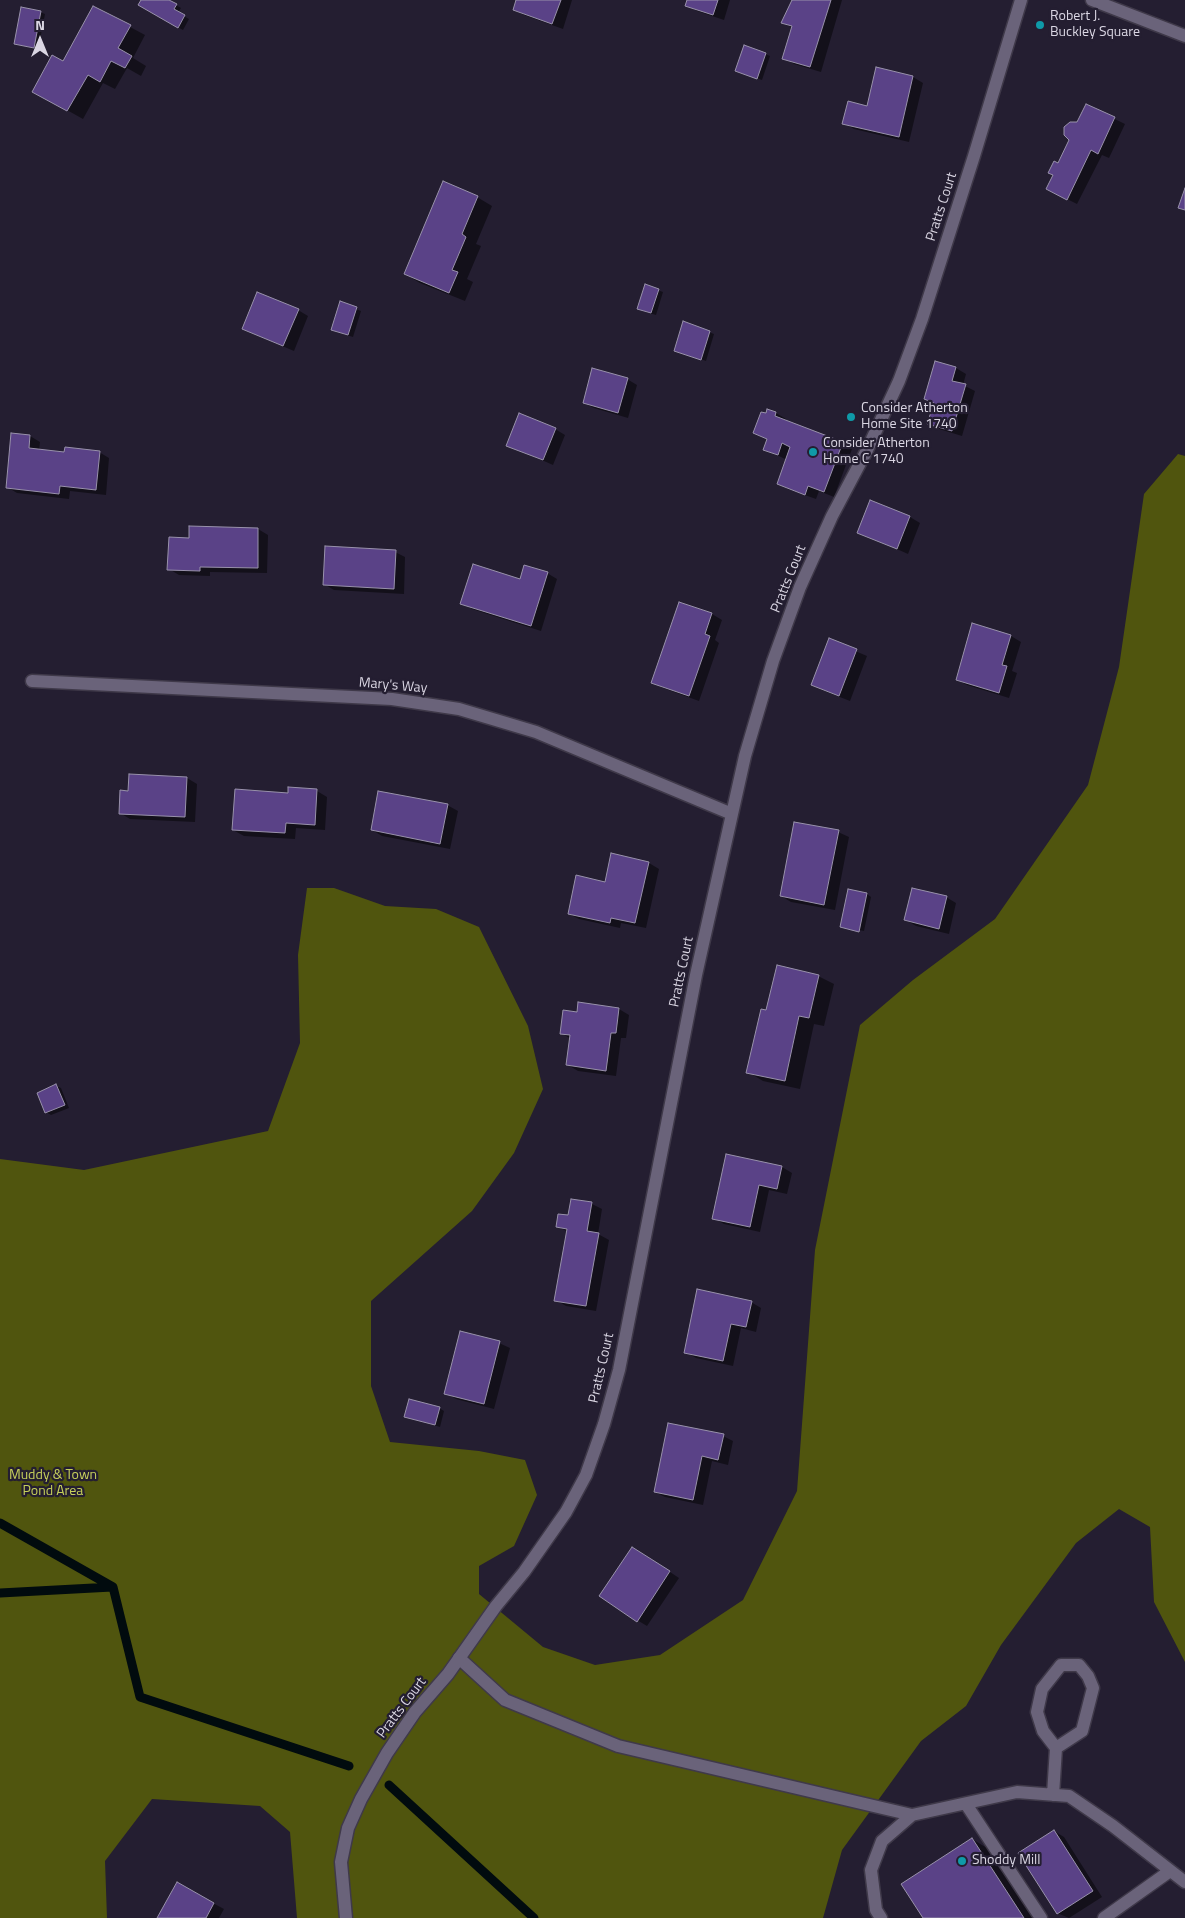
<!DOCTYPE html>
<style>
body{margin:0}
#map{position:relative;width:1185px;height:1918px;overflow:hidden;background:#241e31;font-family:"Titillium Web",sans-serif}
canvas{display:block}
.north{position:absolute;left:15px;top:15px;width:50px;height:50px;-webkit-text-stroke:4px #241e31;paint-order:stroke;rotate:0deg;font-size:14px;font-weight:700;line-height:20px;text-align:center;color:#dad6e3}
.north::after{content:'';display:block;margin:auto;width:18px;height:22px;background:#dad6e3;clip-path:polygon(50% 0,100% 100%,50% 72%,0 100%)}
</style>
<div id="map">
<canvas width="1185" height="1918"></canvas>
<div class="north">N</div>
</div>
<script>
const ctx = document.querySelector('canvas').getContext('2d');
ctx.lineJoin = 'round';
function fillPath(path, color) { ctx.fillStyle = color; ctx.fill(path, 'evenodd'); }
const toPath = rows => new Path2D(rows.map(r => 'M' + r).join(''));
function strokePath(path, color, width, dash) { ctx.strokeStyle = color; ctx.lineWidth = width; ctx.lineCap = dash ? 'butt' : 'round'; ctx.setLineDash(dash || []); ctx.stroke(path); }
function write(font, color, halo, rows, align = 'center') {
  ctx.font = font + ' "Titillium Web",sans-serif'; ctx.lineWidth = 4.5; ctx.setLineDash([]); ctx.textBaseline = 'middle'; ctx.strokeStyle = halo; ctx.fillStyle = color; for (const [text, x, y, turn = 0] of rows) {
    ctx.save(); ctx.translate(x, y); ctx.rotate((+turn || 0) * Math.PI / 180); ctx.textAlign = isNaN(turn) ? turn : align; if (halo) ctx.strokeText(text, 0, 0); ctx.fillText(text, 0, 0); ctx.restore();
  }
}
const forest = toPath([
 [1178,454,1185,456,1185,1662,1154,1602,1150,1527,1119,1509,1076,1543,1001,1645,966,1706,921,1741,842,1850,823,1918,297,1918,290,1832,260,1806,152,1799,105,1861,107,1918,0,1918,0,1159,84,1170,268,1131,300,1043,298,955,307,888,334,888,385,906,436,909,479,927,528,1026,543,1089,514,1153,472,1211,371,1301,371,1386,390,1442,479,1451,525,1460,537,1495,514,1546,479,1566,479,1594,543,1647,595,1665,660,1655,743,1600,797,1491,815,1250,860,1025,913,980,995,919,1088,785,1119,667,1144,494]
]);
const shadow = toPath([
 [142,0,167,0,181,8,178,13,189,19,183,30,139,5],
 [517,0,572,0,563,29,524,15,514,10],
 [688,0,730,0,724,20,697,11,687,5],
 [793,0,842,0,821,72,794,64,784,58,793,28,783,23],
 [40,12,45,14,38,50,15,43],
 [130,27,145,35,133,58,146,66,141,76,127,68,115,89,103,83,83,119,49,100,63,62],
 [765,54,770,56,762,80,741,73],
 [877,68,913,77,923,83,909,142,854,129,844,123,868,107],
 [1086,105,1125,124,1109,158,1102,155,1077,204,1057,194,1059,165],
 [477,197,492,206,476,244,481,246,467,279,473,282,465,301,420,283,405,274],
 [646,286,663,292,656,315,643,311],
 [341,303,361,311,353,337,337,332],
 [298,310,308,316,294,351,254,334],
 [684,323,714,334,706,361,675,350],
 [936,363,956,368,966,374,963,385,975,391,962,436,939,429,929,423,935,404,926,398],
 [627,379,637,385,628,418,594,408,584,403],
 [776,413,786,419,785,422,842,443,852,449,834,497,819,491,816,499,788,489,778,483,787,460,765,449,768,440,755,433],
 [555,429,565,435,553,465,508,445],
 [13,434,30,436,40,442,39,451,66,454,99,452,109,458,106,495,70,491,69,499,17,493,7,487],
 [910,517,920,523,908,554,859,532],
 [190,528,258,529,268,535,267,573,210,572,210,576,179,575,169,569,190,539],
 [395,552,405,557,404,594,334,590,324,584],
 [547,573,557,579,541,631,472,609,462,603,521,580],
 [680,604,712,614,722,620,715,640,719,643,699,701,663,688,652,683],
 [973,625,1011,636,1021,642,1012,671,1017,673,1009,698,967,685,957,680],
 [829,640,867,656,850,701,822,690,812,685],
 [187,778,197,784,195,822,130,819,120,813,129,792],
 [317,791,327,797,325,830,296,828,295,839,244,836,233,830,289,794],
 [447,805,458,811,450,849,382,836,372,830],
 [838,832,849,837,835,910,791,902,781,896],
 [649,863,659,869,646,928,621,923,620,928,579,919,569,914,606,884],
 [867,894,871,897,864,931,841,927],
 [946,897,956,903,949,934,916,926,906,920],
 [818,976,834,984,824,1026,814,1024,800,1089,763,1081,748,1072,767,1012],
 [619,1009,629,1015,626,1038,621,1038,616,1076,578,1071,568,1065,571,1039,561,1033,578,1013],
 [56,1086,61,1088,69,1108,51,1115,46,1112],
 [727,1156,782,1167,792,1173,787,1194,769,1190,760,1232,724,1224,714,1218],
 [572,1200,592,1204,602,1209,598,1234,609,1240,596,1311,566,1306,556,1300,568,1232,557,1226,569,1217],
 [751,1302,761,1308,756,1332,741,1328,733,1366,696,1358,686,1352],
 [499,1343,510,1348,494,1409,456,1399,446,1393],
 [439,1408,444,1411,440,1427,406,1416],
 [723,1436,733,1441,728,1465,712,1461,703,1505,665,1497,655,1492],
 [643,1554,679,1578,647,1626,637,1620],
 [1054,1831,1064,1837,1102,1897,1069,1918,1057,1913],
 [972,1839,992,1851,1036,1918,924,1918],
 [177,1884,224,1909,219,1918,159,1918]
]);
const stream = toPath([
 [0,1523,113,1587,140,1697,349,1766],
 [0,1593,112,1587],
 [389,1785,534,1918]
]);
const building = toPath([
 [141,0,169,0,177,4,174,9,185,15,178,28,138,5,141,0],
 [516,0,561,0,552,24,513,10,516,0],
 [687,0,718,0,713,15,685,6,687,0],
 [792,0,831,0,810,67,782,59,792,26,781,23,792,0],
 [93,6,131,25,118,48,132,56,125,68,111,61,100,82,88,75,67,111,32,92,52,55,63,61,93,6],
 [21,7,41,11,34,48,14,44,21,7],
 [744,45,766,53,757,79,735,71,744,45],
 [876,67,913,76,899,137,842,124,848,101,867,106,876,67],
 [1086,104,1115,117,1098,154,1091,150,1067,200,1046,189,1053,175,1048,173,1054,161,1058,163,1069,140,1064,135,1064,127,1070,122,1077,122,1086,104],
 [443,181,478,196,462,234,466,237,452,270,458,272,449,293,404,274,443,181],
 [1185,188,1185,210,1178,208,1185,188],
 [645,284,659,289,651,313,637,309,645,284],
 [257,292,299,309,283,346,242,329,257,292],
 [340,301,357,307,348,335,331,330,340,301],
 [683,321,710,331,701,360,674,351,683,321],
 [935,361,956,367,952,381,966,384,952,431,927,424,934,403,924,399,935,361],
 [592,368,628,378,618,413,583,403,592,368],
 [767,409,776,412,775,416,843,442,824,492,808,486,805,495,777,484,790,447,782,443,778,455,763,450,767,439,753,433,761,412,766,413,767,409],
 [519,413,556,428,543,460,506,446,519,413],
 [11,433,30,435,29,448,64,452,65,447,100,451,96,490,60,486,59,494,6,488,11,433],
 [870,500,910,516,897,549,857,533,870,500],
 [189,526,258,528,258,568,200,567,200,571,167,570,169,537,189,538,189,526],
 [325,546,396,550,394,589,323,585,325,546],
 [473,564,520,579,524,565,548,572,531,626,460,604,473,564],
 [679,602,712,613,705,634,710,636,689,696,651,683,679,602],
 [972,623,1011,635,1002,665,1007,666,999,693,956,680,972,623],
 [829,638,857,649,839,696,811,685,829,638],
 [129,774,187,777,185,817,119,814,120,790,128,791,129,774],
 [288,787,317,789,315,825,286,823,285,833,232,830,235,789,288,793,288,787],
 [378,791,448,804,440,844,371,830,378,791],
 [794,822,839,830,824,905,780,896,794,822],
 [611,853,649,862,635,923,611,918,610,923,568,914,576,875,605,882,611,853],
 [912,888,947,896,939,929,904,920,912,888],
 [848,889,867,893,859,932,840,927,848,889],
 [777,965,819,975,809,1018,799,1016,785,1081,746,1073,761,1009,766,1010,777,965],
 [578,1002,619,1008,616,1033,611,1033,606,1071,566,1065,570,1035,560,1034,563,1010,577,1012,578,1002],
 [56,1084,65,1105,45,1113,37,1093,56,1084],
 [726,1154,782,1166,777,1189,759,1185,750,1227,712,1219,726,1154],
 [571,1199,592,1202,587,1231,599,1233,586,1306,554,1301,567,1229,556,1227,558,1214,568,1215,571,1199],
 [697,1289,752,1301,746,1327,731,1324,723,1361,684,1353,697,1289],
 [460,1331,500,1341,484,1404,444,1394,460,1331],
 [409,1399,440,1407,435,1425,404,1417,409,1399],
 [668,1423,724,1434,718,1460,702,1456,693,1500,654,1492,668,1423],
 [632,1547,670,1571,637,1622,599,1596,632,1547],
 [1054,1830,1093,1891,1057,1914,1018,1853,1054,1830],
 [972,1838,1024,1918,923,1918,901,1884,972,1838],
 [177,1882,214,1903,206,1918,157,1918,177,1882]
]);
const lane = toPath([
 [459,1658,505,1700,618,1746,912,1815],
 [1053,1795,1056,1748,1043,1731,1037,1712,1042,1689,1061,1665,1079,1665,1088,1676,1093,1688,1082,1731,1056,1748],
 [966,1804,1041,1918],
 [881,1918,876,1910,871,1870,882,1841,912,1815,1017,1792,1069,1796,1113,1826,1185,1882],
 [1104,1918,1170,1871]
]);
const street = toPath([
 [32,681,392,699,459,709,536,732,732,814],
 [346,1918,341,1862,348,1828,361,1799,387,1753,415,1712,448,1674,496,1606,524,1572,566,1512,586,1475,604,1424,619,1370,696,975,745,756,773,661,800,587,832,516,867,450,899,381,922,319,974,156,1021,0]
]);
const secondary = toPath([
 [1092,0,1185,36]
]);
const markers = [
 [1040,25,5,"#0f9aa8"],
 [851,417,5,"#0f9aa8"],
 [813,452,5,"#0f9aa8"],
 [962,1861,5,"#0f9aa8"]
];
const poiNames = [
 ["Robert J.",1050,17],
 ["Buckley Square",1050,33],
 ["Consider Atherton",861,409],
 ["Home Site 1740",861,425],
 ["Consider Atherton",823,444],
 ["Home C 1740",823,460],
 ["Shoddy Mill",972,1861]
];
const streetNames = [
 ["Pratts Court",942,207,-72],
 ["Pratts Court",789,579,-68],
 ["Mary's Way",393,686,5],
 ["Pratts Court",682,972,-78],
 ["Pratts Court",602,1368,-77],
 ["Pratts Court",402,1708,-53]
];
const parkNames = [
 ["Muddy & Town",53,1476],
 ["Pond Area",53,1492]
];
fillPath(forest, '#50550e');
fillPath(shadow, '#0007');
strokePath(stream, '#010b0e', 9);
fillPath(building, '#5a4287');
strokePath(building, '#9992ab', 1);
strokePath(lane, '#3f3949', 15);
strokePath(street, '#3f3949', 15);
strokePath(secondary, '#3f3949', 15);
strokePath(lane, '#6a637a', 12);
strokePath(street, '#6a637a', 12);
strokePath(secondary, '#6a637a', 12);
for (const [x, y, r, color] of markers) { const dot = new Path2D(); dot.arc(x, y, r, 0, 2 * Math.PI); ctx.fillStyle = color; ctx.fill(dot); strokePath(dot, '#241e31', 2); }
write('14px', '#dad6e3', '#241e31', poiNames, 'left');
write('14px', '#dad6e3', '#241e31', streetNames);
write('14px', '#c6d05b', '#241e31', parkNames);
</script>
